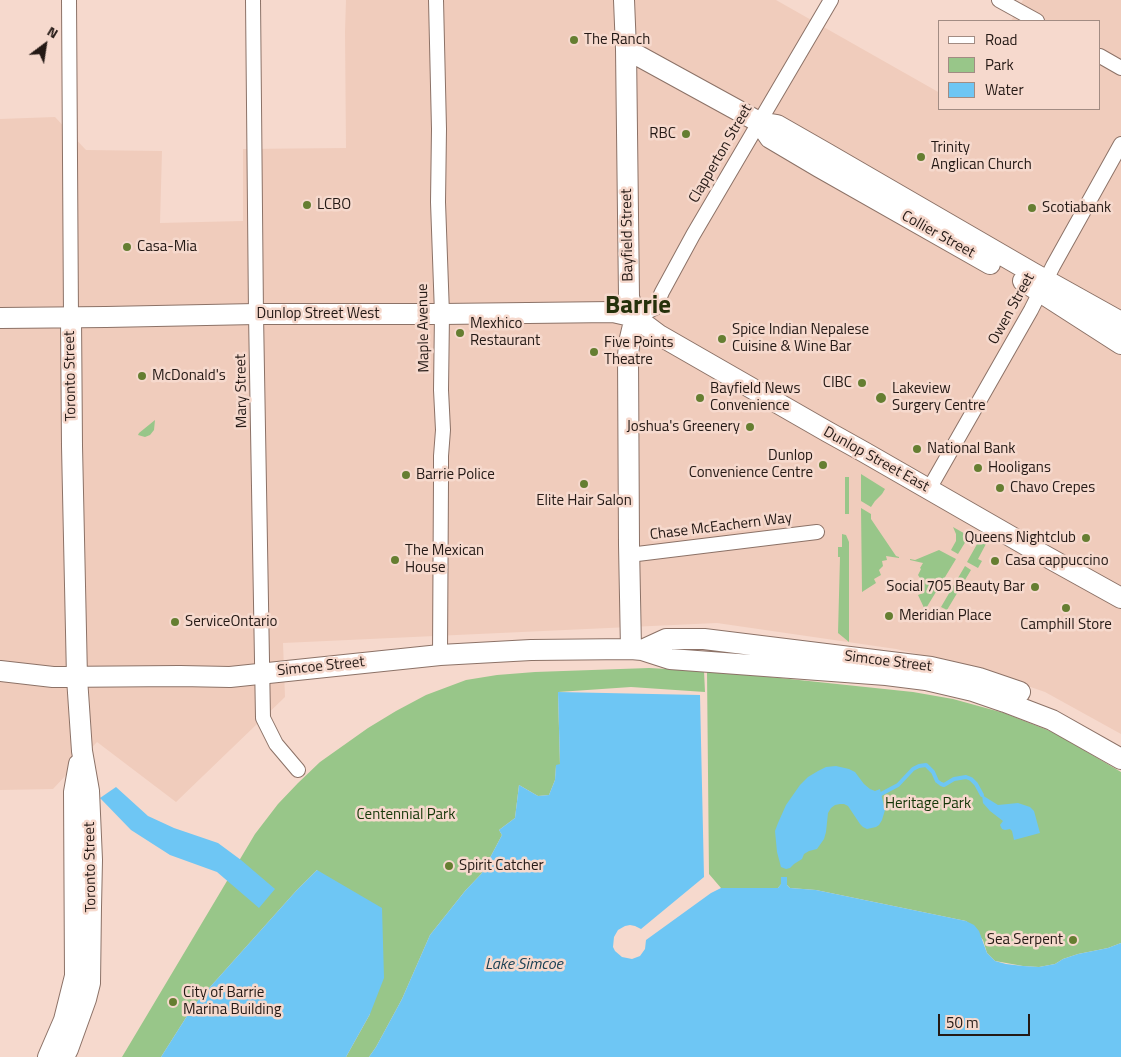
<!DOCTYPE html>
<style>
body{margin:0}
#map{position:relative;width:1121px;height:1057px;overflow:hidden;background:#f6d9cd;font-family:"Titillium Web",sans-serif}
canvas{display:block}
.legend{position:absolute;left:938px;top:20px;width:162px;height:90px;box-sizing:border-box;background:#f6d9cd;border:1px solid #a28c83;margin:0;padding:6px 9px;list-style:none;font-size:15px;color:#241915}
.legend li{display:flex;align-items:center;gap:10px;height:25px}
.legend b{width:25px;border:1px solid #a28c83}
.north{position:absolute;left:20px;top:20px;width:50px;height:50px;-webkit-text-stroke:4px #f6d9cd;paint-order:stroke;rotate:31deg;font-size:14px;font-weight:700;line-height:20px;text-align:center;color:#241915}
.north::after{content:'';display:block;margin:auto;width:18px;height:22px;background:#241915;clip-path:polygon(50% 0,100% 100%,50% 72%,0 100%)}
.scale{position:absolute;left:938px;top:1014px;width:92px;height:22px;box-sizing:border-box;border:2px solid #241915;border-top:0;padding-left:6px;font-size:15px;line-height:18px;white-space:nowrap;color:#241915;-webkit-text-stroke:4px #f6d9cd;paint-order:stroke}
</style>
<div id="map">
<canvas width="1121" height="1057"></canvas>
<ul class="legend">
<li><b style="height:6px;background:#fff"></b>Road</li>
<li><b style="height:14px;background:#98c689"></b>Park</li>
<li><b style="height:14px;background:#6ec6f4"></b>Water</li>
</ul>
<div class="north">N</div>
<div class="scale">50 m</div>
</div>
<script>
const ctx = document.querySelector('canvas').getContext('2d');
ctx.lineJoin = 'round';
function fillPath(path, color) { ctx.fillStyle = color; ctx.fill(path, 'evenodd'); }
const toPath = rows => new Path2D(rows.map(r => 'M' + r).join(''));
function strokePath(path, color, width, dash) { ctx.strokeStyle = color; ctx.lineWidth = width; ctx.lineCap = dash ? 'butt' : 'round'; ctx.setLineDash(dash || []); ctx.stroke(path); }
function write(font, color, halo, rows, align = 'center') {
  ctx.font = font + ' "Titillium Web",sans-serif'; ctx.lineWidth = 5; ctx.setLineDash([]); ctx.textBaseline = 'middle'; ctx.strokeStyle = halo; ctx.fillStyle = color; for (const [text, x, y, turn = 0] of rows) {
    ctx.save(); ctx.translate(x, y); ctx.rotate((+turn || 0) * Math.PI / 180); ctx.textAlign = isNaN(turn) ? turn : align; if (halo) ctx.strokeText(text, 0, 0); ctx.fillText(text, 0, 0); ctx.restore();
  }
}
const built = toPath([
 [346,0,776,0,940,93,940,109,1100,109,1100,21,1011,21,1023,0,1121,0,1121,734,1045,692,972,667,896,649,717,623,283,643,285,697,176,802,97,742,53,789,0,790,0,119,55,117,86,150,162,151,160,223,243,221,243,149,346,148,345,32]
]);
const green = toPath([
 [155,420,154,430,150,435,145,437,138,435,139,433],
 [861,474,885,489,882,494,875,501,871,507,861,501],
 [845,477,849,477,849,514,845,514],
 [861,508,871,514,871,519,896,556,899,557,899,558,886,556,887,560,882,561,883,566,879,570,881,575,874,579,876,583,862,592],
 [953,527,969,536,958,554,951,550,956,541,956,534],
 [842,534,846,535,849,542,849,642,838,633,840,557,838,557,838,547,842,547],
 [981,537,987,542,978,559,982,561,978,568,967,562],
 [939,550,956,559,925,610,918,595,923,593,919,584,922,581,918,575,921,569,920,568,923,563,910,560,910,559,915,560],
 [965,566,971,570,947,610,941,607],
 [649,668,704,671,705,692,631,687,558,692,560,765,556,766,555,780,549,795,538,796,519,785,515,818,499,830,502,835,482,873,465,891,430,935,402,999,376,1047,369,1057,346,1057,370,1014,317,870,296,891,194,1005,161,1057,122,1057,255,834,278,804,298,783,320,762,368,728,396,711,426,695,466,680,497,675,535,672],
 [707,672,761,676,913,692,953,699,1004,713,1032,724,1055,733,1121,772,1121,943,1108,948,1078,954,1063,959,1055,964,1039,967,1023,966,995,961,987,953,983,940,966,921,816,890,790,888,787,885,787,877,778,888,721,888,709,874]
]);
const water = toPath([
 [558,692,700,695,704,877,641,929,635,926,630,925,625,926,618,930,614,937,613,947,615,951,622,957,632,959,640,956,645,949,646,940,711,893,721,888,778,888,781,884,781,877,787,877,787,885,790,888,816,890,966,921,974,925,979,931,987,953,995,961,1006,964,1023,966,1039,967,1055,964,1063,959,1078,954,1108,948,1121,943,1121,1057,369,1057,376,1047,402,999,430,935,465,891,482,873,502,835,499,830,515,818,519,785,538,796,549,795,555,780,556,765,560,764],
 [836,766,849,769,855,772,864,784,870,789,875,791,880,789,885,810,882,820,879,825,876,827,867,829,863,827,860,824,848,806,844,804,840,804,835,805,831,808,828,813,826,832,824,839,817,849,809,851,804,854,802,859,794,864,790,868,786,869,781,867,777,852,775,831,778,823,786,805,800,785,808,777,818,771,826,767],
 [116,787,148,816,174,828,218,843,241,860,275,889,259,908,217,872,170,855,131,830,100,798],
 [982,795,998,805,1018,803,1030,807,1034,811,1040,833,1014,840,1012,831,1010,829,1005,830,1002,829,1000,825,1003,821,990,811,983,803],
 [317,870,382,908,384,978,370,1014,346,1057,161,1057,194,1005,296,891]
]);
const stream = toPath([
 [881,794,898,785,913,769,919,766,926,765,933,772,937,781,941,784,944,785,954,779,966,777,971,779,976,784,982,795]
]);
const street = toPath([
 [69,0,71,317],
 [253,0,256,314,263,718,276,744,298,770],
 [436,0,439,129,438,202,442,314,441,390,443,430,441,456,441,479,440,655],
 [999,0,1037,21],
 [1100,56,1121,68],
 [635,317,655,308,662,292,693,235,831,0],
 [929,489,1031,310,1053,266,1121,144],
 [629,555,817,532]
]);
const secondary = toPath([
 [624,0,626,49,629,297,635,317,630,338,628,355,629,545,631,649],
 [626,49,759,122,777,125,826,153,1033,273,1121,322],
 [759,122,770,138,819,167,990,264],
 [1023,281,1121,344],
 [0,318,106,317,256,314,442,314,613,312,635,317,659,335,828,432,864,452,1031,548,1121,598],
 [642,650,666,639,704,639,931,667,979,678,1020,692],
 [0,671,53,677,180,676,230,677,440,655,531,650,631,649,642,650,670,659,886,675,926,680,973,691,1005,702,1052,720,1121,759],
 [48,1057,64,1020,75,976,74,792,79,764],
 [64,1057,68,1049,86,999,90,983,91,907,92,860,89,791,82,751,77,678,72,446,71,317]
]);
const markers = [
 [574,40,5,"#657e31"],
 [686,134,5,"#657e31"],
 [921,157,5,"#657e31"],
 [307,205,5,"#657e31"],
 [1032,208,5,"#657e31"],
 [127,247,5,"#657e31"],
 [460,333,5,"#657e31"],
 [722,339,5,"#657e31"],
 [594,352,5,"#657e31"],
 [142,376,5,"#657e31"],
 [862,383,5,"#657e31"],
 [700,398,5,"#657e31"],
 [881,398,6,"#657e31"],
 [750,427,5,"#657e31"],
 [917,449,5,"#657e31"],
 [823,465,5,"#657e31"],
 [978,468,5,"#657e31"],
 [406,475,5,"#657e31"],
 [584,484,5,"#657e31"],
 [1000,488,5,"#657e31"],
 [1086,538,5,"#657e31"],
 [395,560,5,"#657e31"],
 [995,561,5,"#657e31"],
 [1035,587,5,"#657e31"],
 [1066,608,5,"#657e31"],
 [889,616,5,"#657e31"],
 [175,622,5,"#657e31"],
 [449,866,5,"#657e31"],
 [1073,940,5,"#657e31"],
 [173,1002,5,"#657e31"]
];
const poiNames = [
 ["The Ranch",584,40],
 ["RBC",676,134,"right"],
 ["Trinity",931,148],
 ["Anglican Church",931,165],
 ["LCBO",317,205],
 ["Scotiabank",1042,208],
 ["Casa-Mia",137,247],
 ["Mexhico",470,324],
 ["Restaurant",470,341],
 ["Spice Indian Nepalese",732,330],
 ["Cuisine & Wine Bar",732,347],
 ["Five Points",604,343],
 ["Theatre",604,360],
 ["McDonald's",152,376],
 ["CIBC",852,383,"right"],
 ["Bayfield News",710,389],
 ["Convenience",710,406],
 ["Lakeview",892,389],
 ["Surgery Centre",892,406],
 ["Joshua's Greenery",740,427,"right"],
 ["National Bank",927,449],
 ["Dunlop",813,456,"right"],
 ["Convenience Centre",813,473,"right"],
 ["Hooligans",988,468],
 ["Barrie Police",416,475],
 ["Chavo Crepes",1010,488],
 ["Elite Hair Salon",584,501,"center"],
 ["Queens Nightclub",1076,538,"right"],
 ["The Mexican",405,551],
 ["House",405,568],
 ["Casa cappuccino",1005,561],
 ["Social 705 Beauty Bar",1025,587,"right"],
 ["Meridian Place",899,616],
 ["ServiceOntario",185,622],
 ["Camphill Store",1066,625,"center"],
 ["Spirit Catcher",459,866],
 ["Sea Serpent",1063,940,"right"],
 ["City of Barrie",183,993],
 ["Marina Building",183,1010]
];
const streetNames = [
 ["Clapperton Street",721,154,-60],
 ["Bayfield Street",628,235,-91],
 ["Collier Street",938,235,29],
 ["Owen Street",1012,309,-61],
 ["Dunlop Street West",318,314],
 ["Maple Avenue",424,328,-91],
 ["Toronto Street",71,376,-91],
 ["Mary Street",242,391,-91],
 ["Dunlop Street East",876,460,29],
 ["Chase McEachern Way",721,527,-7],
 ["Simcoe Street",888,662,7],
 ["Simcoe Street",321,667,-6],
 ["Toronto Street",91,867,-91]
];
const parkNames = [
 ["Heritage Park",928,804],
 ["Centennial Park",406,815]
];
const waterNames = [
 ["Lake Simcoe",524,965]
];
const townNames = [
 ["Barrie",638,307]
];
fillPath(built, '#f0ccbc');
fillPath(green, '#98c689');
fillPath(water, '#6ec6f4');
strokePath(stream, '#6ec6f4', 4);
strokePath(street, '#8c7267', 16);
strokePath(secondary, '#8c7267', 22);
strokePath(street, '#fff', 14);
strokePath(secondary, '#fff', 20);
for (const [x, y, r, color] of markers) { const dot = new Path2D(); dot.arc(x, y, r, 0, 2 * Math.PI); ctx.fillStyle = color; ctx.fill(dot); strokePath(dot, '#f6d9cd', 2); }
write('15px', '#241915', '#f6d9cd', poiNames, 'left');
write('15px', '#241915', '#f6d9cd', streetNames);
write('15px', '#153608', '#f6d9cd', parkNames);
write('italic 16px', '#1b4154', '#f6d9cd', waterNames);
write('bold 25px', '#25310b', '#f6d9cd', townNames);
</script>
